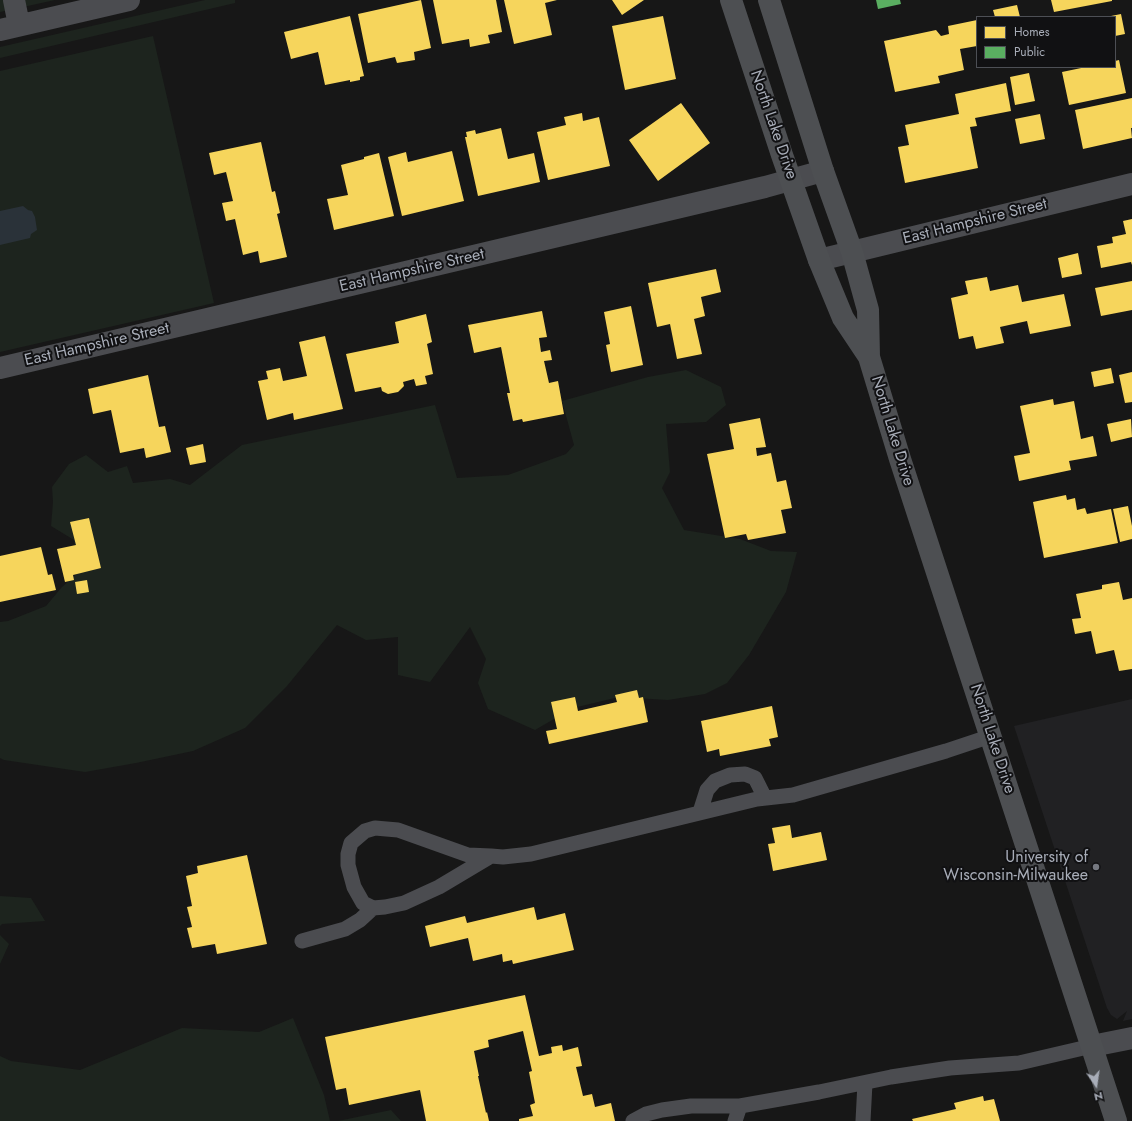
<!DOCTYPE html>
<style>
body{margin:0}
#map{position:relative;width:1132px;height:1121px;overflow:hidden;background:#171717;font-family:Jost,sans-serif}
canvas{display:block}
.legend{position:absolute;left:976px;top:16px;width:140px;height:52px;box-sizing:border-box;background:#111113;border:1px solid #4d4f55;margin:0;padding:5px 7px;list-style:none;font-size:12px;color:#a8adb8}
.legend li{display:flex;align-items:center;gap:8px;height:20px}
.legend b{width:20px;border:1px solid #4d4f55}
.north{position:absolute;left:1076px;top:1065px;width:40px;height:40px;-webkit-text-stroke:3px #111113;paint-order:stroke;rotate:167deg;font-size:11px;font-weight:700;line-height:16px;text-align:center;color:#a8adb8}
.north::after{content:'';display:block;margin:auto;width:14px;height:18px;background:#a8adb8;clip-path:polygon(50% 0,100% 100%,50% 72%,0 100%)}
</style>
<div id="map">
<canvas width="1132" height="1121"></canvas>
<ul class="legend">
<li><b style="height:11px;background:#f6d55c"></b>Homes</li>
<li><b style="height:11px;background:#5aae61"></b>Public</li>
</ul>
<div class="north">N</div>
</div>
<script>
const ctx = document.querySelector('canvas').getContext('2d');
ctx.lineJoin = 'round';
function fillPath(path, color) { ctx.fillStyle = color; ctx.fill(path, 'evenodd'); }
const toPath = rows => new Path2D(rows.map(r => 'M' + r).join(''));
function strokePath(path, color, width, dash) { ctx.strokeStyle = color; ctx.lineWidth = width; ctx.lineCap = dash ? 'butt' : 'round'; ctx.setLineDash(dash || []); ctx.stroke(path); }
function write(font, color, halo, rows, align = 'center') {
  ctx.font = font + ' Jost,sans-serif'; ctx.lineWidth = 4; ctx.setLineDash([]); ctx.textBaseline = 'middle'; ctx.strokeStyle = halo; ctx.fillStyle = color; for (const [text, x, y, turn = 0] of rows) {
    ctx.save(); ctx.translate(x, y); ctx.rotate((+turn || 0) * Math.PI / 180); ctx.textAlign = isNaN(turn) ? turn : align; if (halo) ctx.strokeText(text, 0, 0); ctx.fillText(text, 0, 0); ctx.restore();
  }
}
const built = toPath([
 [1132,699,1132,1019,1123,1021,1127,1011,1117,1019,1111,1015,1107,1008,1014,726]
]);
const green = toPath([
 [0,0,55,0,0,12],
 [205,0,235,0,235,3,0,58,0,47],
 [153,36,214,303,0,352,0,71],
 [686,370,721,387,726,405,706,422,666,424,670,472,662,488,684,530,740,539,771,551,797,552,786,592,749,655,727,683,705,694,668,700,619,697,573,708,535,730,488,709,478,683,486,659,470,627,430,682,398,675,398,637,366,640,337,625,287,686,245,728,193,751,136,763,85,772,4,760,0,758,0,622,8,621,46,606,62,587,78,573,74,540,51,526,53,502,52,487,69,464,86,455,108,472,127,466,133,483,170,479,190,485,242,445,435,405,457,478,508,475,566,454,574,445,562,401,648,377],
 [0,896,31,898,45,921,2,924,0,926],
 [0,935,9,944,0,964],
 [293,1018,324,1095,330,1121,0,1121,0,1056,11,1061,80,1070,182,1028,259,1032],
 [391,1110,401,1121,338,1121]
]);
const water = toPath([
 [23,206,28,210,32,211,35,217,37,230,31,234,30,238,0,245,0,211]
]);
const homes = toPath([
 [421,0,431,48,414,52,415,60,397,63,395,57,368,63,358,14],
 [433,0,496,0,502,32,488,35,490,43,470,47,469,39,442,44],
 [504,0,557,0,545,3,552,35,514,44],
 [612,0,644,0,622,15],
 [1051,0,1112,0,1112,1,1054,12],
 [1017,5,1020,17,995,17,993,10],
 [1121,14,1125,34,1115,36,1115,17,1111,16],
 [350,16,364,76,360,77,360,80,350,82,350,80,325,85,318,52,291,59,284,32],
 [663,16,676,79,625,90,612,26],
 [977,20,977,46,960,49,964,70,938,76,940,83,895,92,884,41,936,30,941,36,949,34,948,26],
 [1119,60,1126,93,1069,105,1062,72,1086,67,1115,67,1115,61],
 [1029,73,1035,101,1015,105,1010,77],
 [1006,83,1011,111,975,118,977,126,970,127,978,168,905,183,898,147,909,145,905,125,959,114,955,94],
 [1132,98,1132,128,1131,128,1132,138,1083,149,1075,110],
 [681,103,710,143,658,181,629,140],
 [582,113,583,121,599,117,610,166,548,180,537,132,566,125,564,117],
 [1040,114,1045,139,1020,144,1015,119],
 [501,128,508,159,534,153,540,182,478,196,465,137,467,137,466,132,475,130,476,134],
 [261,142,272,192,275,191,280,213,277,214,287,257,260,263,258,251,243,255,235,219,226,221,222,203,233,201,226,172,214,175,209,153],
 [452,151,464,201,402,216,388,157,406,152,408,162],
 [379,153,394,216,334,230,327,199,348,195,341,165,364,159,364,157],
 [1132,219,1132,265,1131,262,1101,268,1097,246,1113,243,1112,237,1126,234,1123,221],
 [1078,253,1082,274,1062,278,1058,258],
 [716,269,721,292,701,297,705,316,694,319,702,354,677,359,670,324,657,327,648,283],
 [987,277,990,291,1018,285,1022,302,1064,294,1071,326,1030,334,1027,321,1000,327,1004,343,976,349,973,336,959,339,951,298,968,294,965,281],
 [1132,281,1132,310,1101,316,1095,288],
 [631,306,643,365,611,372,606,345,610,344,604,312],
 [542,311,547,337,539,338,541,352,550,350,552,360,544,361,549,383,558,381,564,414,523,422,522,419,513,421,507,393,510,393,501,347,474,353,468,325],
 [426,314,432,342,427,344,433,374,425,376,427,384,416,386,414,379,403,382,404,386,398,392,388,394,382,391,381,387,355,392,346,354,399,343,395,322],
 [325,336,343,409,294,420,293,413,267,420,258,381,268,379,266,371,280,368,283,381,307,376,299,342],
 [1111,368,1114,383,1094,387,1091,372],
 [1132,372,1132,402,1125,403,1119,375],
 [148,375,159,427,165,426,171,452,146,458,144,448,120,453,111,410,93,414,88,389],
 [1053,399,1054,405,1074,401,1081,439,1093,436,1097,456,1069,461,1071,470,1019,481,1014,456,1030,453,1020,406],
 [760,418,766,447,756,448,757,456,771,453,777,482,786,480,792,508,781,510,786,533,748,540,746,534,725,538,707,454,734,449,729,424],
 [1131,419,1132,437,1111,442,1107,424],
 [203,444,206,462,190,465,186,448],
 [1066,495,1067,500,1075,498,1077,510,1085,508,1087,514,1111,509,1118,543,1044,558,1033,502],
 [1128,506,1132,526,1132,539,1120,542,1113,509],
 [89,518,101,568,73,575,74,580,65,582,57,549,76,545,70,522],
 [41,547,48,575,52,574,56,590,0,602,0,556],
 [87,580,89,592,77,594,75,582],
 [1119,582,1123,600,1132,598,1132,669,1119,671,1114,650,1096,654,1091,631,1075,634,1072,619,1081,618,1076,594,1102,589,1102,585],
 [637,690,639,698,643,697,648,722,549,744,546,731,557,729,551,702,575,697,578,711,617,702,615,695],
 [772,706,778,737,769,739,771,746,720,756,719,749,707,752,701,721],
 [790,825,792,838,821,832,827,860,773,871,768,844,775,843,772,828],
 [247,855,267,944,217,954,215,944,192,948,187,928,192,927,187,907,192,906,186,876,198,873,197,866],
 [534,907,537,920,565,913,574,950,513,964,512,960,503,962,502,954,473,961,468,938,430,947,425,926,465,916,467,923],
 [525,995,539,1056,552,1053,551,1047,562,1045,563,1051,578,1047,582,1066,576,1067,583,1096,592,1094,595,1107,611,1103,615,1121,519,1121,519,1119,533,1116,530,1105,535,1103,529,1072,532,1071,523,1031,488,1040,489,1047,474,1051,479,1076,478,1076,486,1113,487,1112,489,1121,426,1121,420,1090,349,1105,346,1088,336,1090,325,1037],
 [983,1096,984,1101,994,1099,1000,1121,913,1121,912,1119,956,1109,954,1103]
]);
const public = toPath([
 [876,0,900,0,901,4,878,9]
]);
const lane = toPath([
 [700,812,707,790,715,781,730,775,745,774,755,778,765,798],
 [491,856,439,887,404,903,385,907,373,908,363,903,354,887,348,865,348,854,351,843,365,831,375,828,398,830,468,855,491,856,503,857,531,854,757,799,793,795,946,751,991,736],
 [302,941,345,929,360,920,373,908],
 [633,1121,646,1114,662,1110,691,1106,740,1106,819,1092,891,1077,950,1068,1019,1063,1092,1046],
 [735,1121,740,1106],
 [863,1121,865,1083]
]);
const street = toPath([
 [14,0,19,25],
 [0,30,129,0],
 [819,260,1132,184],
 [0,368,765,187,823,171],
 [1092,1046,1132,1038]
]);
const primary = toPath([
 [731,0,782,155,819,260,843,318,869,357,900,459,1116,1121],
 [769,0,823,171,852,252,868,310,869,357]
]);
const markers = [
 [1096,867,4,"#757880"]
];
const streetNames = [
 ["North Lake Drive",773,125,71],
 ["East Hampshire Street",975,222,-14],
 ["East Hampshire Street",412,271,-13],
 ["East Hampshire Street",97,345,-13],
 ["North Lake Drive",892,431,73],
 ["North Lake Drive",992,739,72]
];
const poiNames = [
 ["University of",1088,858],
 ["Wisconsin-Milwaukee",1088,876]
];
fillPath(built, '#212123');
fillPath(green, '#1d241e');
fillPath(water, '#2a3239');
fillPath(homes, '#f6d55c');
fillPath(public, '#5aae61');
strokePath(lane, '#4b4c50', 15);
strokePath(street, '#4b4c50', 22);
strokePath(primary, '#4d4f52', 22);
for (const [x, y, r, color] of markers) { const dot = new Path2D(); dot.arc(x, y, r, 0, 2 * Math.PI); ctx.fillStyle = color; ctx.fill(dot); strokePath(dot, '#111113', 1.5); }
write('16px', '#a8adb8', '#111113', streetNames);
write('16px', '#a8adb8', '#111113', poiNames, 'right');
</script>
